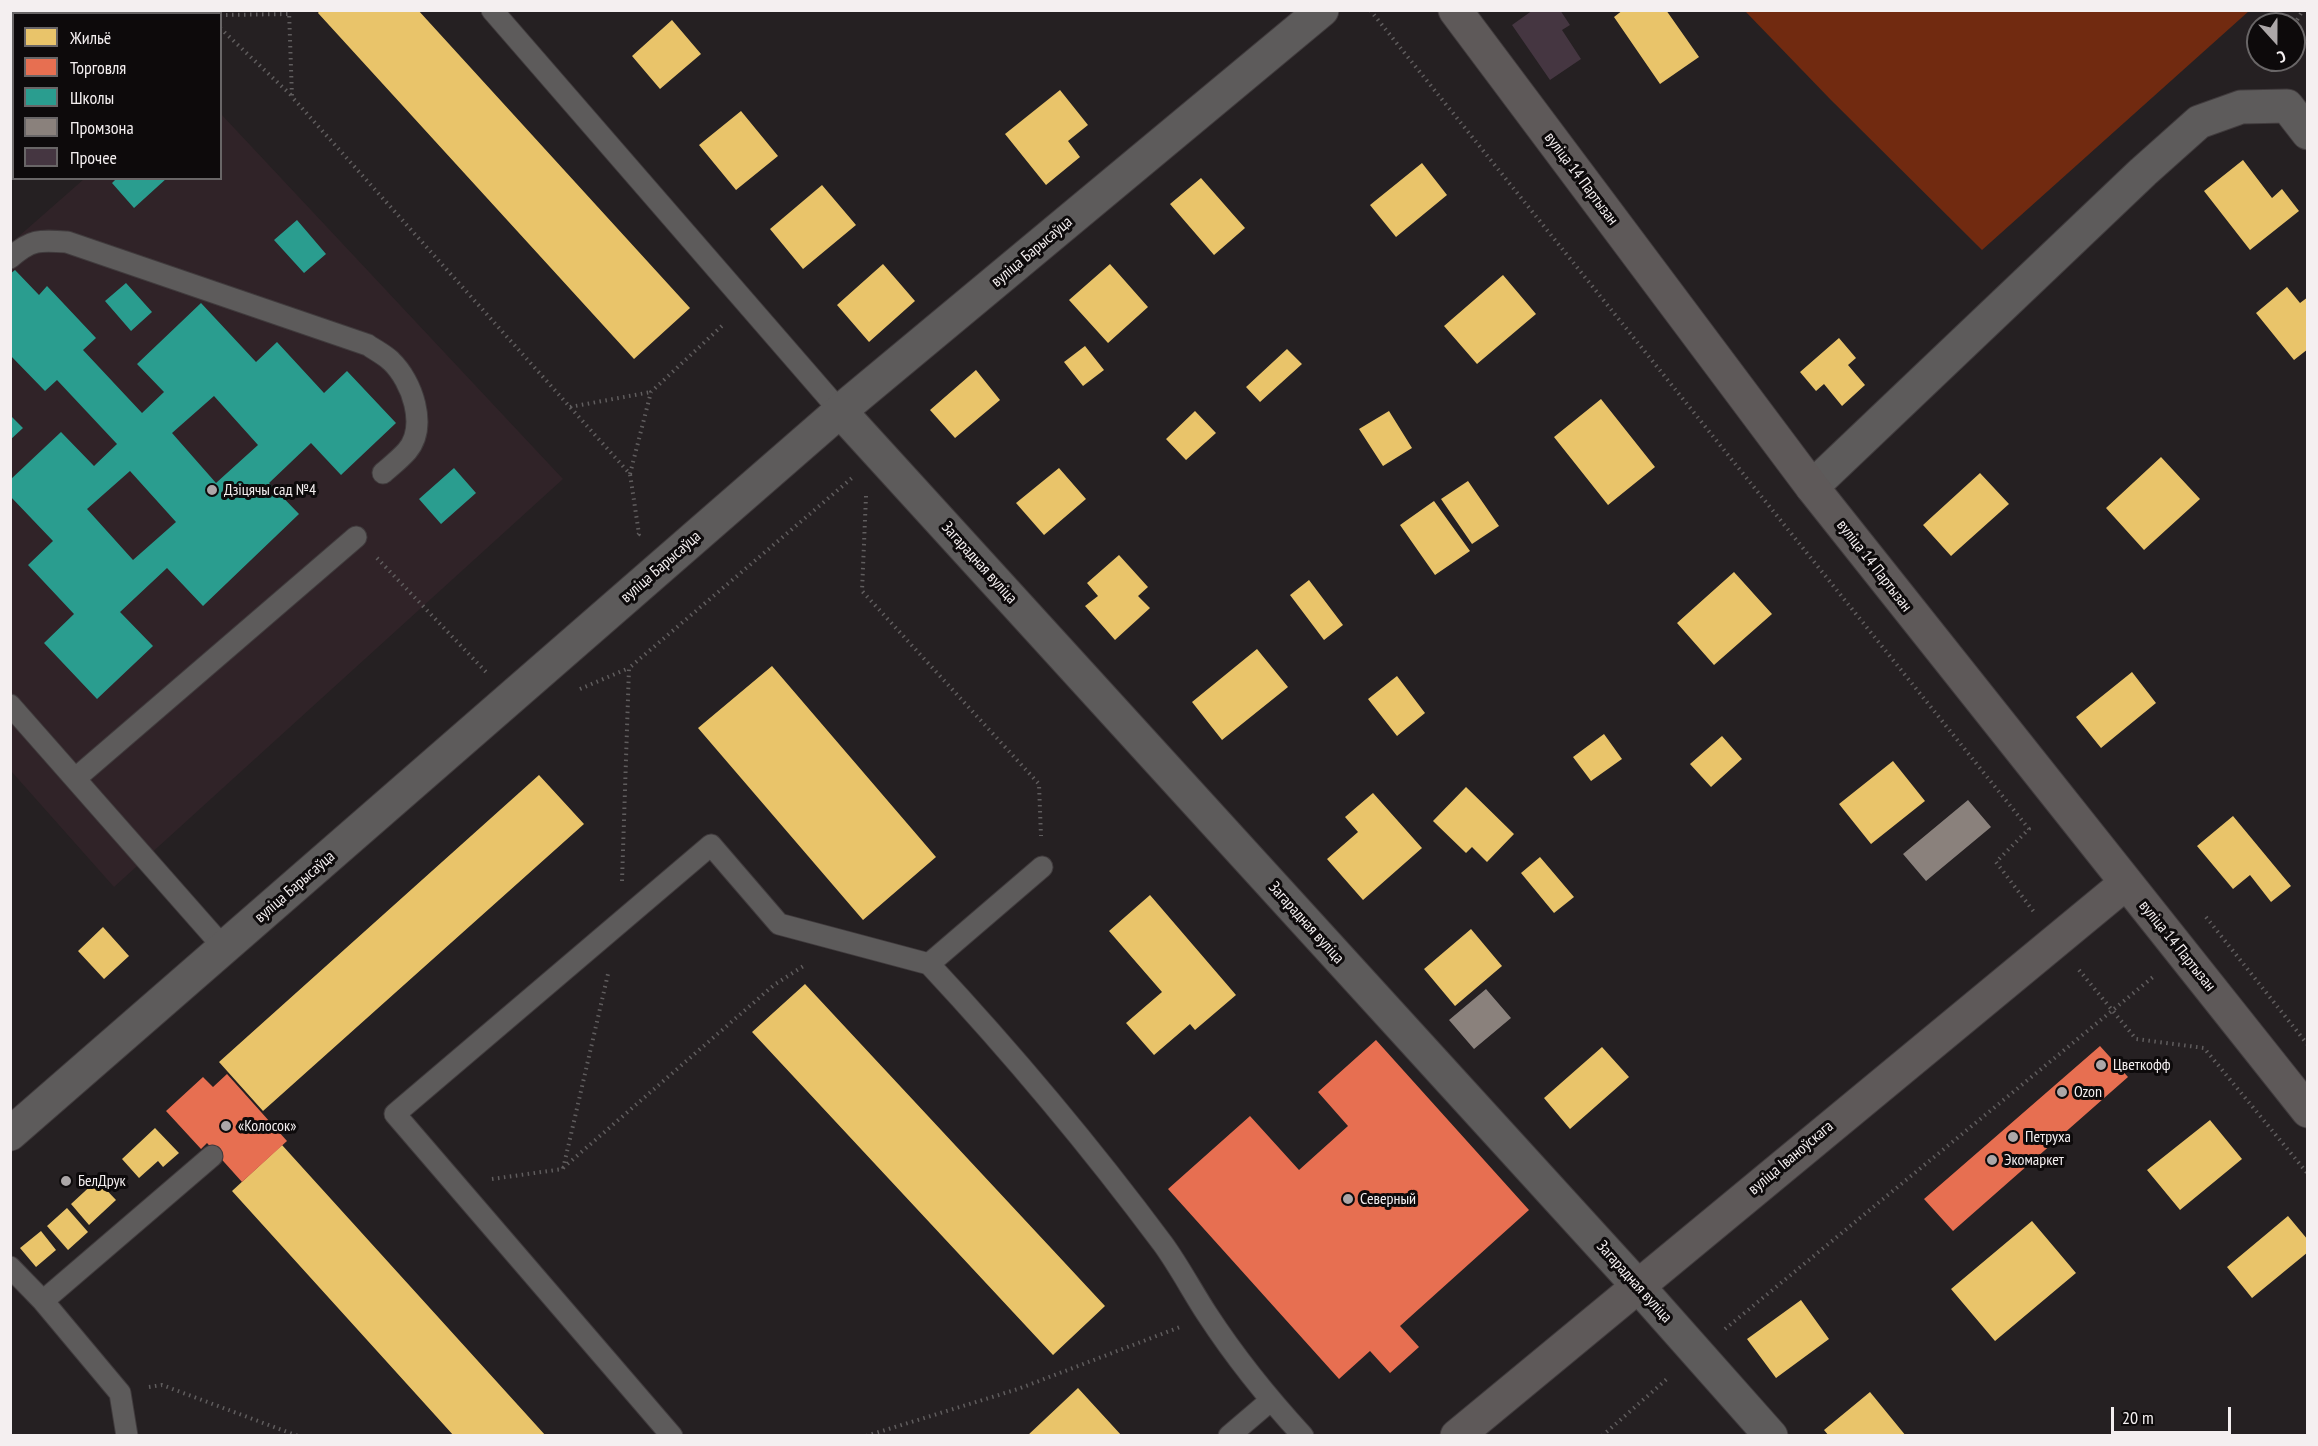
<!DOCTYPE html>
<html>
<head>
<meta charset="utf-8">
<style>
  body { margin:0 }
  #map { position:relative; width:2318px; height:1446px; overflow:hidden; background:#252022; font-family:"PT Sans Narrow",sans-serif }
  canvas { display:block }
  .frame { position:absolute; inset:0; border:12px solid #f4eff0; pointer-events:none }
  .legend { position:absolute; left:12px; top:12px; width:210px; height:168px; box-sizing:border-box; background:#0d0a0b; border:2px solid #696667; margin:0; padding:8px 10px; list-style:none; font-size:18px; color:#f4eff0 }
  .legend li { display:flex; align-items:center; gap:12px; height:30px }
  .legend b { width:30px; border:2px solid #696667 }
  .north { position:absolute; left:2246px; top:12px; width:60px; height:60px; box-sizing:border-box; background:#0d0a0b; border:2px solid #696667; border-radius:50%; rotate:159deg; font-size:16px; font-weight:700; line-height:24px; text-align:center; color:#f4eff0 }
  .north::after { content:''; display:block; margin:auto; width:21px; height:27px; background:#aca7a8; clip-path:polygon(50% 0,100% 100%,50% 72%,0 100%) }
  .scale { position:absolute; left:2111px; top:1407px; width:120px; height:27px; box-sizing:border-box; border:3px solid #f4eff0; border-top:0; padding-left:8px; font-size:18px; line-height:21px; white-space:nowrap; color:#f4eff0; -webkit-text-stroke:4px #0d0a0b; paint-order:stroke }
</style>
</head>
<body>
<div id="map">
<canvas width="2318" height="1446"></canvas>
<div class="frame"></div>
<ul class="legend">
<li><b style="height:16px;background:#e9c46a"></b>Жильё</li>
<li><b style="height:16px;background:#e76f51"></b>Торговля</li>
<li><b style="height:16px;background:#2a9d8f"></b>Школы</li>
<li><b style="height:16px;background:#8a817c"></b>Промзона</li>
<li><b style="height:16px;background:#453641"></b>Прочее</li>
</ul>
<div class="north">С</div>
<div class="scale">20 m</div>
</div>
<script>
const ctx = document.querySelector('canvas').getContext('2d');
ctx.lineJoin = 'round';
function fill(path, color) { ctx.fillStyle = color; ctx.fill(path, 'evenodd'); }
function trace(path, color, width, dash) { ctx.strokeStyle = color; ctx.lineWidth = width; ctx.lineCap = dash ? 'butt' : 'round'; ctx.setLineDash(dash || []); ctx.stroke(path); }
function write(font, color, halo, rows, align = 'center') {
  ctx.font = font + ' "PT Sans Narrow",sans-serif'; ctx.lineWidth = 6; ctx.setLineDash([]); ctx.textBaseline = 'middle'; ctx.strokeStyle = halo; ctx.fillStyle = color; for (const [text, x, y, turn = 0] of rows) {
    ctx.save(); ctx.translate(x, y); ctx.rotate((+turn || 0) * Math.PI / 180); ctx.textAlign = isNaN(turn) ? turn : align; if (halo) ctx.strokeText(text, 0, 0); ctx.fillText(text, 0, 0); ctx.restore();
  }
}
const built = new Path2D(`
  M221 114 563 479 114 887 11 771 10 244 84 179 220 178Z`);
const green = new Path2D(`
  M1745 11H2249L1982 250 1830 99Z`);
const homes = new Path2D(`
  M58 10H116L112 14H61Z
  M320 10H418L690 308 634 359 318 13Z
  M1623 10H1666L1699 57 1660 84 1614 17Z
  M672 20 701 54 660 89 632 56Z
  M1060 90 1088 125 1068 141 1080 157 1046 185 1005 134Z
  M741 111 778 156 736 190 699 145Z
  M2243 160 2272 198 2282 189 2299 211 2250 250 2204 191Z
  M1422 163 1447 195 1396 237 1370 205Z
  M1201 178 1245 228 1214 255 1170 204Z
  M822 185 856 225 803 269 770 229Z
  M883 264 915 301 869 342 837 305Z
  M1110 264 1148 307 1108 343 1069 300Z
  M1503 275 1536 314 1477 364 1444 326Z
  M2287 287 2300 303 2308 297V349L2294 360 2256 313Z
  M1839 338 1856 358 1848 365 1865 385 1842 406 1824 384 1816 391 1800 372Z
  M1085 346 1104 370 1083 386 1064 362Z
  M1287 349 1302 364 1260 402 1246 387Z
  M976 370 1000 400 955 438 930 410Z
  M1601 399 1655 467 1608 505 1554 437Z
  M1195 411 1216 433 1186 460 1166 439Z
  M1389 411 1412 448 1383 466 1359 429Z
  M2161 457 2200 499 2144 550 2106 508Z
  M1059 468 1086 499 1044 535 1016 503Z
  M1980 473 2009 504 1951 556 1923 525Z
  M1468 481 1499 526 1472 544 1441 499Z
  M1434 501 1470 551 1435 575 1400 525Z
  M1119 555 1148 587 1138 596 1150 608 1115 640 1085 606 1098 596 1087 583Z
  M1734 572 1772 614 1714 665 1677 623Z
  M1309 580 1343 625 1324 640 1290 595Z
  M1257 649 1288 687 1222 740 1192 702Z
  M772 666 936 857 863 920 698 728Z
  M2132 672 2156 703 2101 748 2076 717Z
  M1397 676 1425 713 1397 736 1368 699Z
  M1604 734 1622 759 1591 781 1573 757Z
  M1722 736 1742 759 1711 787 1690 764Z
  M1893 761 1925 801 1871 844 1839 804Z
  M539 775 584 824 263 1111 219 1062Z
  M1466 787 1514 834 1487 862 1472 847 1466 853 1433 821Z
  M1373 793 1422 848 1363 900 1327 859 1358 832 1345 817Z
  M2233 816 2291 886 2271 902 2250 875 2233 889 2197 846Z
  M1540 857 1574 897 1554 913 1521 873Z
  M1150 895 1236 995 1195 1030 1190 1024 1154 1055 1126 1023 1162 992 1109 931Z
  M103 927 129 956 104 979 78 951Z
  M1471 929 1502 966 1455 1006 1424 969Z
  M805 984 1105 1306 1053 1355 752 1032Z
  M1602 1047 1629 1077 1570 1129 1544 1098Z
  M2210 1120 2242 1159 2180 1210 2147 1170Z
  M155 1128 179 1153 163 1167 158 1161 139 1178 122 1159Z
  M282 1145 321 1188 546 1436H454L232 1191Z
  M97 1180 116 1200 89 1225 71 1204Z
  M67 1208 88 1232 68 1250 47 1226Z
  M2288 1216 2308 1240V1252L2252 1298 2227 1267Z
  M2032 1221 2076 1273 1995 1341 1951 1289Z
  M41 1231 56 1250 36 1267 20 1248Z
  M1801 1300 1829 1339 1776 1378 1747 1339Z
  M1078 1388 1122 1436H1027Z
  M1870 1392 1906 1436H1829L1824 1430Z`);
const shops = new Path2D(`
  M1376 1040 1529 1210 1400 1326 1419 1347 1390 1373 1370 1351 1339 1379 1168 1189 1250 1116 1299 1170 1348 1126 1318 1092Z
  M2100 1046 2128 1077 1953 1231 1924 1199Z
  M227 1074 287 1141 242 1182 207 1143 201 1149 166 1111 203 1077 213 1087Z`);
const schools = new Path2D(`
  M117 178H167L134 208 112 183Z
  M297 220 326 254 304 273 274 240Z
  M15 270 39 295 47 286 96 338 83 350 142 413 164 392 137 364 201 303 256 362 277 342 324 393 347 371 396 423 341 475 311 443 269 483 299 514 203 606 167 568 120 612 153 646 97 699 44 643 74 614 28 565 53 541 10 496V480L61 432 94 466 117 444 57 380 45 391 10 355V274ZM214 396 258 445 216 483 172 433ZM130 471 176 522 133 560 87 509Z
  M126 283 152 312 131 331 105 301Z
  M10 415 23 428 10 440Z
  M454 468 476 493 441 524 419 499Z`);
const industry = new Path2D(`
  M1968 800 1991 827 1926 881 1903 854Z
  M1486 989 1511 1018 1474 1049 1449 1020Z`);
const building = new Path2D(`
  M1533 10H1560L1570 25 1562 30 1581 59 1550 80 1512 25Z`);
const path = new Path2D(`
  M204 10 206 14
  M289 10 292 97 630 474 639 534 637 536
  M1370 10 2029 829 1996 862 2034 912
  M220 15 289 14
  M2294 25 2303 10
  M220 28 292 96
  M2265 69 2271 60
  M570 407 651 392
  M630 474 651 392 724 324
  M866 496 862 591 1039 784 1041 836
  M377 558 486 672
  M580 689 629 668
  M622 881 629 668 852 478
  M2206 917 2308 1045
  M2079 970 2136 1039 2204 1048 2308 1174
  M563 1168 774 985 805 965
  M492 1179 563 1169 608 974
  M1725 1329 2153 977
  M149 1387 162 1385 298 1436
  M866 1436 1018 1389 1180 1327
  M1602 1436 1668 1378`);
const lane = new Path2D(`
  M492 10 840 411
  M10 158 14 156
  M10 258C31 239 40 240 67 242L368 345C375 350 385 355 391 361 412 381 428 426 407 451 400 459 391 466 383 473
  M10 705 225 949
  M76 778 356 537
  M929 964C1012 1053 1090 1146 1163 1244 1179 1266 1192 1291 1207 1314 1235 1357 1268 1398 1303 1436
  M10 1267 43 1301 120 1393 127 1436
  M43 1301 212 1156
  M672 1436 395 1114 711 845 779 924 929 964 1042 867
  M1229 1436 1270 1401`);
const street = new Path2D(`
  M840 411 1637 1285 1771 1436
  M1812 487 2143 172 2199 122 2241 107 2287 106 2308 133
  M10 1134 840 411 1322 10`);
const secondary = new Path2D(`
  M1455 10 1812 487 2308 1111
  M1457 1436 2126 883`);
const markers = [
  [212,490,6,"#aca7a8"],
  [2101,1065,6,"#aca7a8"],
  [2062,1092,6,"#aca7a8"],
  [226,1126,6,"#aca7a8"],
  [2013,1137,6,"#aca7a8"],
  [1992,1160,6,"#aca7a8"],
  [66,1181,6,"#aca7a8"],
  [1348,1199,6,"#aca7a8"]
];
const streetNames = [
  ["вуліца 14 Партызан",1581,179,53],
  ["вуліца Барысаўца",1032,252,-40],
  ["Загарадная вуліца",979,563,48],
  ["вуліца 14 Партызан",1874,566,52],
  ["вуліца Барысаўца",661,567,-41],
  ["вуліца Барысаўца",295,887,-41],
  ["Загарадная вуліца",1306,923,48],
  ["вуліца 14 Партызан",2177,946,51],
  ["вуліца Іваноўскага",1791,1158,-40],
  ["Загарадная вуліца",1634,1282,48]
];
const poiNames = [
  ["Дзіцячы сад №4",224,490],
  ["Цветкофф",2113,1065],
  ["Ozon",2074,1092],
  ["«Колосок»",238,1126],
  ["Петруха",2025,1137],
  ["Экомаркет",2004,1160],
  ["БелДрук",78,1181],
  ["Северный",1360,1199]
];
fill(built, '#302328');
fill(green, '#712a10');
fill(homes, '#e9c46a');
fill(shops, '#e76f51');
fill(schools, '#2a9d8f');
fill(industry, '#8a817c');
fill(building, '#453641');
trace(lane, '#403b3d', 23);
trace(street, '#403b3d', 35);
trace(secondary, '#403b3d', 35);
trace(path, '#605d5e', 4, [1.5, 4.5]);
trace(lane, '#5d5b5b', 21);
trace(street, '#5d5b5b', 33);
trace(secondary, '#5e5959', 33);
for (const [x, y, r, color] of markers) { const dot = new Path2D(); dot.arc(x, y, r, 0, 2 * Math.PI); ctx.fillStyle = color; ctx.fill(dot); trace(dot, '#0d0a0b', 2); }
write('16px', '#f4eff0', '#0d0a0b', streetNames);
write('16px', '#f4eff0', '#0d0a0b', poiNames, 'left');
</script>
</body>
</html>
